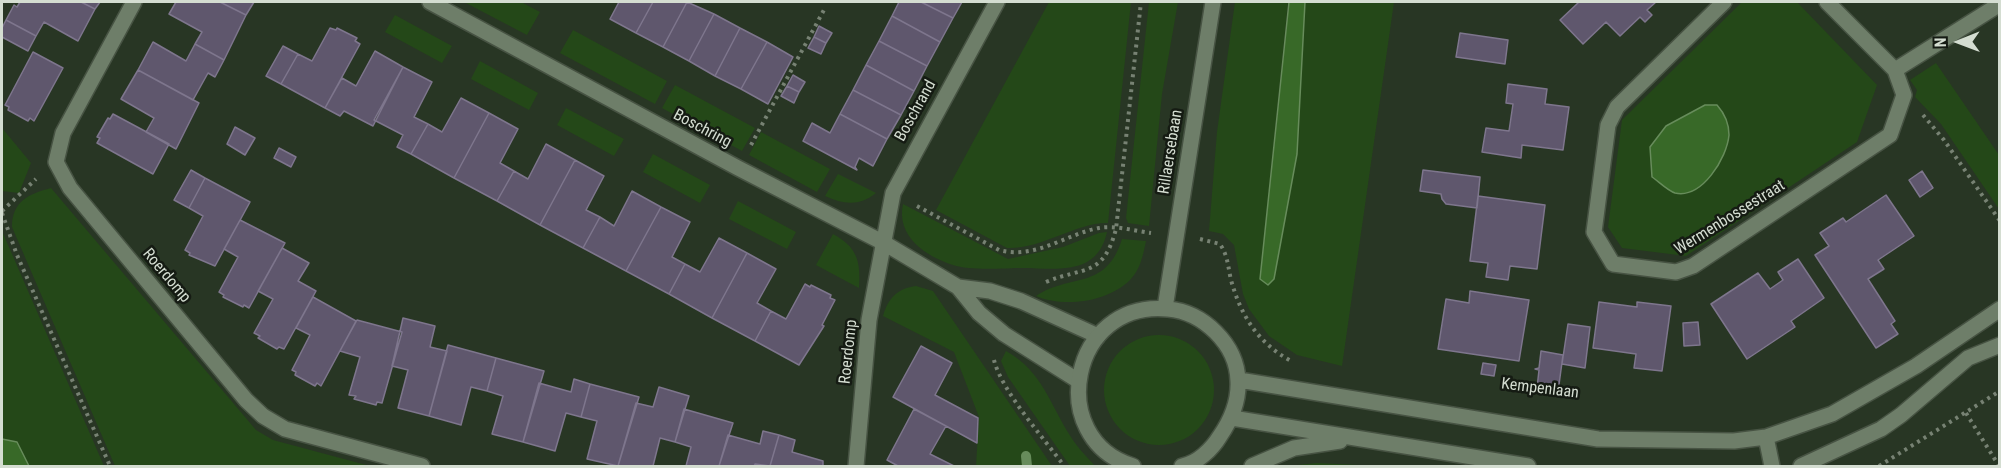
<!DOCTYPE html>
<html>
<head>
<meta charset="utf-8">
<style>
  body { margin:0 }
  #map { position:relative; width:2001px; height:468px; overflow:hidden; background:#283624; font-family:"Roboto Condensed",sans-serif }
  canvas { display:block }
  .frame { position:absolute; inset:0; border:3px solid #d4ddd1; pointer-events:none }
  .north { position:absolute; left:1929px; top:12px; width:60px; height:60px; -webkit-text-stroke:4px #151b13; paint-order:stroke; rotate:269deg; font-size:16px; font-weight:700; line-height:24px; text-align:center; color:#d4ddd1 }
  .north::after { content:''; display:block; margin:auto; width:21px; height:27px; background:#d4ddd1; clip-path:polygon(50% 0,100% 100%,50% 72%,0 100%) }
</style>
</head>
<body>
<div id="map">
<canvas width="2001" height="468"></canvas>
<div class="frame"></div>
<div class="north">N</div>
</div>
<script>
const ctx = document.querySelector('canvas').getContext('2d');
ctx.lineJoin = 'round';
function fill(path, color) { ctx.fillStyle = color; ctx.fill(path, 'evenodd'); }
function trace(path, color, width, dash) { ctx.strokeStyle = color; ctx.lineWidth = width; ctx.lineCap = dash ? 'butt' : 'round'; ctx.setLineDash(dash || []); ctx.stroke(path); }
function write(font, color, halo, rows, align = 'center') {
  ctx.font = font + ' "Roboto Condensed",sans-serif'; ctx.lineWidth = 5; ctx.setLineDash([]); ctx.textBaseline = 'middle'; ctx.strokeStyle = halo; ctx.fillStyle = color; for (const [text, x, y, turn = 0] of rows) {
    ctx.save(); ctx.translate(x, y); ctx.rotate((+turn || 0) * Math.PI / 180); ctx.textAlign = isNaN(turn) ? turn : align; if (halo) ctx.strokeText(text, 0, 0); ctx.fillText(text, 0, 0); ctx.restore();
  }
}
const green = new Path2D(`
  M464 2H521L540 12 527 35Z
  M1049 2H1131L1108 223C1077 222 1043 249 1007 248L936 210Z
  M1149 2H1178L1162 94 1149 226 1128 223 1126 218Z
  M1235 2H1288L1260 279 1268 285 1305 2H1394L1342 366 1297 355 1269 336 1249 309 1243 294 1234 245 1223 234 1209 231 1217 132Z
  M1742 2H1797L1877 85 1857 142 1686 256 1622 248 1608 227 1622 120Z
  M395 15 452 46 442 63 385 32Z
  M573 30 667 81 655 104 560 53Z
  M480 61 538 93 529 110 471 79Z
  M1936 63 1999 155V209L1941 124 1915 97 1917 90 1910 80Z
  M675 85 755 128 742 151 662 108Z
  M566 108 624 139 614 156 557 125Z
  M2 128 31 163 19 193 2 191Z
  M761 132 830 169 817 192 749 155Z
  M653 154 710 185 700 203 643 172Z
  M838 174 876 193C860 206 844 205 825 196Z
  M51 188 256 430 273 440 370 466H115L12 227C12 201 29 194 51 188Z
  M738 201 796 232 787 249 729 219Z
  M903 204 1008 259 1063 247 1099 233 1107 232C1104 245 1099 255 1087 262 1068 272 1043 268 1023 268 1004 268 970 271 953 265 925 256 896 236 903 204Z
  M2 231 104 466H29L17 442 2 439Z
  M833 234C857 247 861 261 859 288L816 265Z
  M1122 239 1146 241C1143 256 1140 270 1130 280 1108 302 1064 308 1036 296 1070 273 1106 291 1122 239Z
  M916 286 933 291 1052 466H1032L1031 458 1027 454 1023 458 1024 466H976L979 417 954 352 883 316C888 298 898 288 916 286Z
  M1104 390a55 55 0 1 1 110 0a55 55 0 1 1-110 0Z
  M1006 351C1043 372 1049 403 1071 437 1077 447 1087 457 1095 466H1070L1008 377 1001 361Z
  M1317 463 1379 466H1288Z`);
const water = new Path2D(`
  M1289 2H1305L1297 154 1274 279 1268 285 1260 279Z
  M1705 105H1717C1725 114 1729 123 1729 135 1727 158 1702 199 1675 193 1668 191 1658 181 1652 177L1650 147 1666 126Z
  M2 439 17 442 29 466H2Z`);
const stream = new Path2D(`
  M1026 456 1027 466`);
const building = new Path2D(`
  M20 2H81L95 9 78 41 44 22 36 36 6 20 14 5 17 7Z
  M81 2H100L95 9Z
  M176 2H220L246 15 224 60 195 44 202 32 169 14Z
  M220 2H254L246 15Z
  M619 2H653L636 33 610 19Z
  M653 2H687L663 47 636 33Z
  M687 2 714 14 689 61 663 47Z
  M899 2H921L953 18 940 42 892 16Z
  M921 2H962L953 18Z
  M1579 2H1656L1647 10 1652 15 1645 22 1640 17 1620 36 1606 22 1583 44 1560 20Z
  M714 14 740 28 715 76 689 61Z
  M892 16 940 42 927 66 879 41Z
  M6 20 36 36 28 51 2 37V28Z
  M819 26 832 33 826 43 814 37Z
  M330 28 336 30 337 28 357 38 355 41 360 44 325 108 281 84 298 54 312 61Z
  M740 28 767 42 741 89 715 76Z
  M1460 33 1508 40 1505 64 1456 57Z
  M814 37 826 43 821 54 808 48Z
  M879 41 927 66 914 91 866 65Z
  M153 42 186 61 195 44 224 60 215 77 208 73 193 100 138 70Z
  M767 42 793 57 768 104 741 89Z
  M283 46 298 54 281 84 266 76Z
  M375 51 403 67 373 126 344 111 340 116 325 108 342 78 356 86Z
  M33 52 63 68 34 121 30 118 28 121 8 110 9 107 5 105Z
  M866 65 914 91 901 115 853 90Z
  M403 67 432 82 414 117 428 124 411 154 397 147 403 135 374 120Z
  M138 70 199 103 176 149 146 132 154 118 121 99Z
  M793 75 805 82 799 92 787 86Z
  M1508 84 1547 89 1545 104 1569 107 1563 150 1522 145 1521 158 1482 152 1486 128 1509 131 1513 104 1506 103Z
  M787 86 799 92 794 103 781 96Z
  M853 90 901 115 887 139 840 114Z
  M461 98 489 113 454 178 411 154 428 124 442 132Z
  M489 113 518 129 500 163 514 171 497 201 454 178Z
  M113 114 169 144 153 174 97 143 100 138 97 137 108 118 110 119Z
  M840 114 887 139 873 166 859 158 855 167 857 170 803 141 812 123 830 133Z
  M235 127 255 138 245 155 227 144Z
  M546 144 575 160 540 225 497 201 514 171 528 179Z
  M279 148 296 157 291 167 274 158Z
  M575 160 604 176 586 210 600 217 583 248 540 225Z
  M191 170 205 178 189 208 174 200Z
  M1423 170 1480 177 1477 208 1446 204 1442 199 1441 194 1420 191Z
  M1922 171 1933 188 1920 197 1909 180Z
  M205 178 250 202 215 266 189 255 190 253 185 250 203 216 189 208Z
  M632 191 661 207 626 271 583 248 600 217 614 226Z
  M1886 195 1914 236 1878 260 1884 269 1868 279 1895 321 1891 324 1898 334 1876 348 1815 255 1829 246 1820 233 1843 218 1846 222Z
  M1478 196 1545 205 1537 269 1510 266 1508 280 1486 277 1488 263 1470 261Z
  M661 207 690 222 672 257 685 264 669 294 626 271Z
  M240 220 285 243 249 308 244 305 243 307 223 297 224 295 219 292 238 257 224 249Z
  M719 238 747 253 712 318 669 294 685 264 700 272Z
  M282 248 309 263 298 281 316 291 284 349 279 347 277 349 258 338 260 336 254 333 273 299 258 291Z
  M747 253 776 269 757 303 771 311 755 341 712 318Z
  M1798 259 1824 298 1791 321 1795 327 1747 359 1711 304 1758 273 1770 289 1783 280 1778 272Z
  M805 284 810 287 811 285 831 295 830 298 835 300 822 325 824 326 799 365 755 341 771 311 786 319Z
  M1470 291 1529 300 1519 361 1438 349 1446 299 1469 303Z
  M313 297 356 321 321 386 317 383 315 386 295 375 296 372 292 370 310 335 296 328Z
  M1599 302 1637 307V302L1671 306 1662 371 1634 368 1636 354 1593 348Z
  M403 318 435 326 430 347 447 351 429 416 398 408 408 370 392 366Z
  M357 320 402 332 382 403 377 402 376 405 354 399 356 396 349 395 360 357 340 351Z
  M1698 322 1700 345 1684 346 1683 323Z
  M1568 324 1590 327 1585 368 1562 364Z
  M448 345 496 358 487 391 471 387 461 425 429 416Z
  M921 346 952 363 935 395 978 418 977 443 893 397Z
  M1541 351 1563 355 1558 392 1537 388 1539 370 1535 369 1539 368Z
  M496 358 544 371 523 442 492 434 503 396 487 391Z
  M1483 363 1496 365 1494 376 1481 374Z
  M574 379 590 384 581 417 566 413 555 451 523 442 539 383 571 392Z
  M590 384 639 397 618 466 587 459 597 421 581 417Z
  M659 387 689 396 675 442 660 438 653 466H618L636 403 653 407Z
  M684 409 733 423 719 466H686L691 447 675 442Z
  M914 409 946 426 930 454 954 466H898L887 460Z
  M763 431 779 435 770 466 755 464 754 466H719L728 435 760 444Z
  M779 435 795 440 792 452 823 461V466H770Z`);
const path = new Path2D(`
  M1923 115 1944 140 2000 221
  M751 145 825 8
  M917 206 999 250C1035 260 1066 234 1099 228 1115 225 1135 231 1151 233
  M2 211 36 179
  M2 213 17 255 110 466
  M1200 239 1220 244C1228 256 1228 267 1231 280 1241 316 1258 343 1291 361
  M1046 282C1084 266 1103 278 1116 229L1141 2
  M994 360C1002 392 1044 438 1064 466
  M1966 413 1999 466
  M1879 466 2000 391`);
const minor = new Path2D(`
  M134 2 63 133 56 162 70 188 246 400 263 416 285 429 422 466
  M430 2 738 168 884 243 958 287 990 291 1021 301 1098 336
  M1724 2 1617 107 1608 125 1594 232 1613 264 1676 272 1693 266 1890 135 1904 95 1895 70 1827 2
  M1895 70 2000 4
  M958 287 979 313 1004 334 1077 380
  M856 466 869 320 893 193 997 2`);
const tertiary = new Path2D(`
  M1165 308 1213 2
  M1239 380 1598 439 1734 441 1766 437 1832 414 1916 366 2000 309
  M1232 418 1528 466
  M1766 437 1772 466
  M1133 466C1044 439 1070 299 1168 309 1203 312 1237 344 1238 381 1239 401 1231 420 1220 436 1212 449 1198 463 1182 466
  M1252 466 1294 448 1340 441
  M1801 466 1881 429 1901 415 1968 358 2000 345`);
const streetNames = [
  ["Boschrand",916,111,-61],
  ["Boschring",702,129,28],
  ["Rillaersebaan",1171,152,-81],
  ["Wermenbossestraat",1730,218,-32],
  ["Roerdomp",166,276,50],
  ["Roerdomp",849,352,-84],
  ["Kempenlaan",1540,389,7]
];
fill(green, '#244818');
fill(water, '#386928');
trace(water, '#678c5b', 1.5);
trace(stream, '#678c5b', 10);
fill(building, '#5f576d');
trace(building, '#7e768d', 1.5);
trace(minor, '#475343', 18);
trace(tertiary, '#475343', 18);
trace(path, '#778273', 4, [3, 4.5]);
trace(minor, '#6e7e69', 15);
trace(tertiary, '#6e7e69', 15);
write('16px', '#d4ddd1', '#151b13', streetNames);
</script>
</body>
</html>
